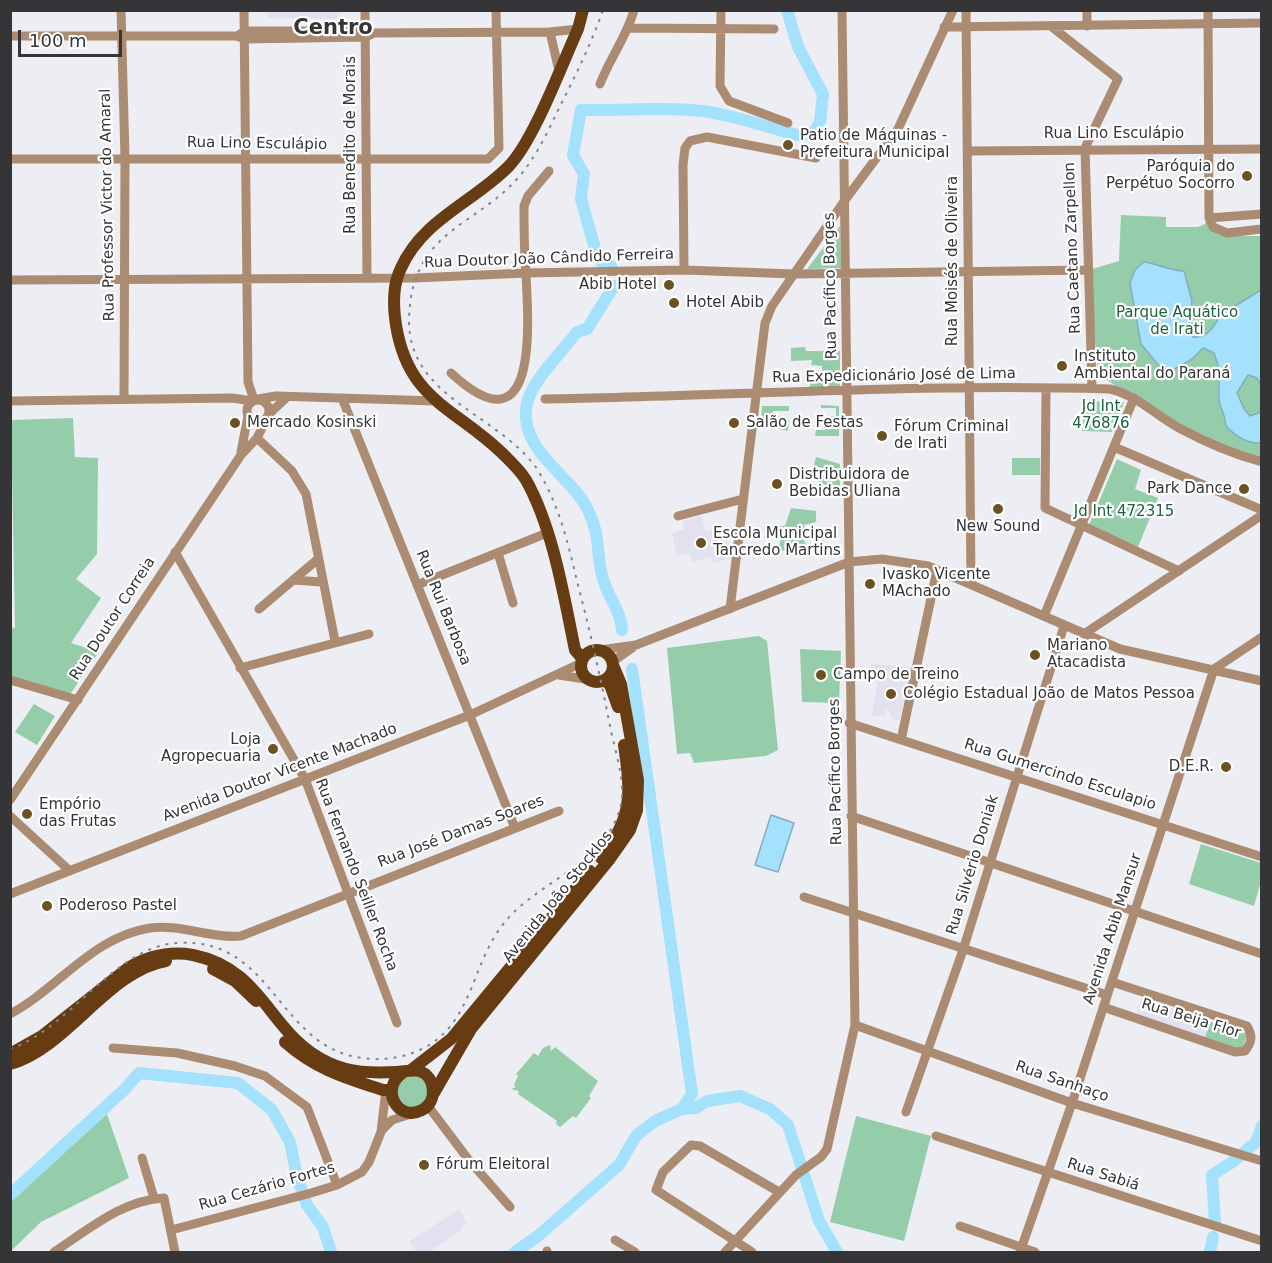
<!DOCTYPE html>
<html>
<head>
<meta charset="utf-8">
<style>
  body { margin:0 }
  #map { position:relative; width:1272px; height:1263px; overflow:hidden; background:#ededf4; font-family:"DejaVu Sans",sans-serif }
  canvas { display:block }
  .frame { position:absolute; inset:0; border:12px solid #353537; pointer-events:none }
  .scale { position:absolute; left:18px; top:30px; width:104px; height:27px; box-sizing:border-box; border:3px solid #353537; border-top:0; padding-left:8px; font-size:18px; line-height:21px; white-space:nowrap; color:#353537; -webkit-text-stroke:4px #fff; paint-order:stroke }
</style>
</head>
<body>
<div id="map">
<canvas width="1272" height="1263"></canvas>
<div class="frame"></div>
<div class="scale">100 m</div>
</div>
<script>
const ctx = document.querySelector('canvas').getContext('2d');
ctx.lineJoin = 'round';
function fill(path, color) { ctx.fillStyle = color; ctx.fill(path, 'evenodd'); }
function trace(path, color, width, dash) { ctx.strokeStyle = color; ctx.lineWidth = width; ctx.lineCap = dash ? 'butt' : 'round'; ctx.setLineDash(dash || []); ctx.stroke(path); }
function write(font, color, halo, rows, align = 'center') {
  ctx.font = font + ' "DejaVu Sans",sans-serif'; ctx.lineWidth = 4.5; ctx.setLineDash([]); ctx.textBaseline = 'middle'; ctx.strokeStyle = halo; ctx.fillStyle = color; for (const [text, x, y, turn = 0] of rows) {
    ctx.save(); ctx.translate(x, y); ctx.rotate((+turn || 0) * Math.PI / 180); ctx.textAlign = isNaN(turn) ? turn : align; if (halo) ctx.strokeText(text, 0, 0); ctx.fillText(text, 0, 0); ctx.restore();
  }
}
const built = new Path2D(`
  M267 11H339L340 19 268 18Z
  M701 516 706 532 725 527 732 558 713 563 711 557 692 562 689 553 677 556 672 533 684 529 683 521Z
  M871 664 913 667 899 720 892 719 889 710H886L885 717 872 715 878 678 870 676Z
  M1141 998 1208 1019 1211 1022 1205 1036 1201 1038 1136 1016Z
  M459 1209 467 1222 462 1226 463 1229 429 1252H417L409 1242Z`);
const green = new Path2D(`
  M1121 215 1166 217V227H1198L1205 224 1209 215 1217 234 1225 236H1261V460C1204 439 1146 410 1098 373L1089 270 1119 261Z
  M840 226 841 268 807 269Z
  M805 347 806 351H840V387H810L811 379 822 378V366L811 365 812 360 791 361V348Z
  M1085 401 1124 402 1112 432 1082 431Z
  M821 405 839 406V436H815L816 430H825V417L836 416V408H821Z
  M762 406H789V411H773V421L789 420 788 431 761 425Z
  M73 418 75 457 98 458 97 554 76 579 101 598 71 643 99 652 69 696 11 678 10 627 15 628 11 420Z
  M816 457 840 464V488L818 483 821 468 814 465Z
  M1012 458H1040V475H1012Z
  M1117 459 1141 470 1135 489 1158 498 1138 547 1089 525Z
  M791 508 816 511V522L804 525 806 532 801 533 807 548 797 553 778 550 782 535 772 534 774 526H785Z
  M759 636 767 641 778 750 766 756 694 763 690 753 677 754 667 648Z
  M800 649 841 651 839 703 802 702Z
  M34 704 55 716 37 745 15 732Z
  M1201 844 1261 863V881L1254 906 1189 884Z
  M1211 1022 1248 1034 1241 1051 1204 1039Z
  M550 1045 551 1051 555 1047 598 1081 589 1096 591 1098 576 1118 573 1116 560 1127 556 1124 557 1121 518 1094 519 1091 511 1089 516 1087 514 1085 518 1076 516 1074 534 1053 538 1056 543 1048Z
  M396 1092a16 16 0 1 1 32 0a16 16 0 1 1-32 0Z
  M107 1114 129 1178 41 1222 11 1251V1201Z
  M856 1116 931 1136 904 1241 830 1222Z`);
const water = new Path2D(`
  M1144 262C1158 264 1170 271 1184 271L1192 301 1188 331 1193 337C1211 338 1216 322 1224 308L1235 306 1261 290V385L1257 378 1248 375 1237 393 1244 409 1250 416 1261 412V443C1248 444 1235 436 1226 426 1225 412 1219 407 1219 399 1218 378 1222 374 1214 353L1203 348 1192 359 1173 370 1160 367 1141 344 1130 283 1135 270Z
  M771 815 794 823 778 872 755 865Z`);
const river = new Path2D(`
  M611 266 602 263 596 252 581 199 584 174 573 155 581 110C622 111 662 106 702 111 735 115 769 128 801 136L815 131 820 122 823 94 798 47 787 10
  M614 286 587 329 577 332C562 352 529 383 526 408 521 451 570 475 587 508 602 537 595 552 603 579 608 597 621 611 622 630
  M682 1109 696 1108 707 1101 740 1096 770 1109 788 1125 819 1221 837 1252
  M10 1195 126 1088 139 1073 238 1083 272 1110 290 1142 297 1177 307 1205 323 1227 331 1252
  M1215 1223 1212 1175 1234 1161 1256 1142 1262 1126
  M515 1252 538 1236 619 1165 636 1136 655 1121 682 1109 692 1094 632 669
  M1210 1252 1213 1237`);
const minor = new Path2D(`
  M121 10 125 157 124 399
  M244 10 248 382 254 400
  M365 10 367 278
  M721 10 720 86 729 101 788 123
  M966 10 971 584
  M1087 10V26
  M1208 10 1209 218 1213 227 1227 233 1262 229
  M944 27 1262 23
  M1052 27 1118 79 1085 148 1092 388
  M629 28 774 29
  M550 32 559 71
  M240 34 245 31H369
  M10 36H236L245 39 366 37 374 33 550 32 578 29
  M600 84C610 58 627 36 634 10
  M967 151 1262 149
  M10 159H488L499 148 496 10
  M1209 218 1262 214
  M684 270 683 165 685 148 690 141 707 137 816 158
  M10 280 415 278 526 273 684 270 795 274 1089 270
  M451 373C545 460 527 307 525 257 524 240 524 223 524 206L528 196 549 171
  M1046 389 1045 508 1179 571
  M342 398 515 828
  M258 399 276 396 435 401
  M545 399C733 396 922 383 1110 389 1136 395 1156 415 1179 428 1205 442 1233 454 1262 462
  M247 411a11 11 0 1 1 22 0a11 11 0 1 1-22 0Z
  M10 401 232 398 253 401
  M268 415 287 397
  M257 438 292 471 306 494 335 641
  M1114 447 1262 510
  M241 452 248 416
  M678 516 743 499
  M175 552 305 779 397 1023
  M498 553 513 603
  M293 580 322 582
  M417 585 547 533
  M259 609 318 559
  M730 609 765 323 772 306 845 200 898 129 953 10
  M1044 616 1134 398
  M1084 634 1262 515
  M600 650 636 645 849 562 882 559 928 566 1120 649 1262 681
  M612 662 632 648
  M240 668 369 634
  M559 675 591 680
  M10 680 78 700
  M849 723 1262 857
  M901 740 937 570
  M10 800 241 455 257 438 267 418
  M10 816 70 871
  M851 816 1262 954
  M10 894 470 715 581 663
  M804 897 1107 995
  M1103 1007 1235 1052 1245 1051C1252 1042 1253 1036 1247 1026L1112 982
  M10 1014C59 988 92 937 150 928 183 924 211 939 241 936L559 811
  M855 1025 1072 1103 1262 1161
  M113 1048 177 1053 235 1066 265 1076 307 1107 337 1185
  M428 1106 468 1159 510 1207
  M906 1112 963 950 1064 626
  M382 1130 392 1120 411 1114
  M936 1136 1262 1241
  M142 1158 154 1198
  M960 1226 1035 1252
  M171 1230 311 1193 337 1185 362 1172 369 1162 381 1132 385 1098 391 1092
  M615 1240 635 1252
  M547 1251V1252
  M54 1252C88 1230 122 1200 164 1198L175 1252
  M725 1252 796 1175 821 1157 827 1149 855 1025 842 10
  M752 1252 656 1190 663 1172 691 1145 700 1146 779 1192
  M1020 1252 1072 1103 1214 669 1262 637`);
const major = new Path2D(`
  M581 666a16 16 0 1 1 32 0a16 16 0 1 1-32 0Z
  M582 658 575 650C564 597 553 528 526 480 520 470 511 462 502 453 454 407 408 400 396 325 393 306 392 286 401 268 423 219 474 202 509 166 534 140 562 64 578 29L583 10
  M604 680 610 685 618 707
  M601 858C633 818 631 793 624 745
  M213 969 235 981 256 1001
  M285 1042C315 1069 346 1078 383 1090H391
  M10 1054 42 1036 128 968C148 956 170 951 193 955 266 970 268 1035 329 1063 350 1073 373 1073 396 1072 403 1072 412 1069 419 1071 436 1076 438 1102 422 1110 398 1123 378 1088 404 1072
  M10 1064C66 1049 109 970 166 961
  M411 1070 451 1039 590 871
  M434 1093 471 1029 609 860 630 830 637 810 638 780 621 684 613 665`);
const rail = new Path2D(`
  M10 1049C70 1029 114 946 178 943 274 937 277 1047 362 1058 382 1061 403 1058 422 1049 472 1024 471 967 501 927 534 882 600 868 619 812 628 785 615 753 610 726 601 680 591 635 579 589 572 561 566 532 555 505 550 492 543 478 535 466 496 414 408 396 409 320 411 225 482 228 526 168 540 149 550 127 560 106 576 75 591 44 603 10`);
const markers = [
  [788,145,6,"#6c5123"],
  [1247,176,6,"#6c5123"],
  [669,285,6,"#6c5123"],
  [674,303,6,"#6c5123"],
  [1062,366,6,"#6c5123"],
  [235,423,6,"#6c5123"],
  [734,423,6,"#6c5123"],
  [882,436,6,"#6c5123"],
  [777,484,6,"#6c5123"],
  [1244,489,6,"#6c5123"],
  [998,509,6,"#6c5123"],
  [701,543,6,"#6c5123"],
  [870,584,6,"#6c5123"],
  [1035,655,6,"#6c5123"],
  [821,675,6,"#6c5123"],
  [891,694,6,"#6c5123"],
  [273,749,6,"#6c5123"],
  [1226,767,6,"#6c5123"],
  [27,814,6,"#6c5123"],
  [47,906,6,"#6c5123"],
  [424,1165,6,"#6c5123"]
];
const streetNames = [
  ["Rua Lino Esculápio",1114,134],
  ["Rua Lino Esculápio",257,144,1],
  ["Rua Benedito de Morais",351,145,-90],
  ["Rua Professor Victor do Amaral",108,205,-91],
  ["Rua Caetano Zarpellon",1073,248,-92],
  ["Rua Doutor João Cândido Ferreira",549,259,-2],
  ["Rua Moisés de Oliveira",953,261,-90],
  ["Rua Pacífico Borges",831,286,-91],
  ["Rua Expedicionário José de Lima",894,376,-1],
  ["Rua Rui Barbosa",443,608,68],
  ["Rua Doutor Correia",113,619,-57],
  ["Rua Pacífico Borges",836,772,-91],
  ["Avenida Doutor Vicente Machado",280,773,-21],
  ["Rua Gumercindo Esculapio",1060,775,18],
  ["Rua José Damas Soares",461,832,-21],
  ["Rua Silvério Doniak",973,865,-73],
  ["Rua Fernando Seiller Rocha",356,875,69],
  ["Avenida João Stocklos",558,897,-51],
  ["Avenida Abib Mansur",1113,929,-72],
  ["Rua Beija Flor",1191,1019,17],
  ["Rua Sanhaço",1062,1082,19],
  ["Rua Sabiá",1103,1175,18],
  ["Rua Cezário Fortes",267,1187,-16]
];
const poiNames = [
  ["Patio de Máquinas -",800,136],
  ["Prefeitura Municipal",800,153],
  ["Paróquia do",1235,167,"right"],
  ["Perpétuo Socorro",1235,184,"right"],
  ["Abib Hotel",657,285,"right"],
  ["Hotel Abib",686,303],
  ["Instituto",1074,357],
  ["Ambiental do Paraná",1074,374],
  ["Mercado Kosinski",247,423],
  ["Salão de Festas",746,423],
  ["Fórum Criminal",894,427],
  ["de Irati",894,444],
  ["Distribuidora de",789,475],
  ["Bebidas Uliana",789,492],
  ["Park Dance",1232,489,"right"],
  ["New Sound",998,527,"center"],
  ["Escola Municipal",713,534],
  ["Tancredo Martins",713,551],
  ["Ivasko Vicente",882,575],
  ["MAchado",882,592],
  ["Mariano",1047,646],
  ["Atacadista",1047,663],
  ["Campo de Treino",833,675],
  ["Colégio Estadual João de Matos Pessoa",903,694],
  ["Loja",261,740,"right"],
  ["Agropecuaria",261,757,"right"],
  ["D.E.R.",1214,767,"right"],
  ["Empório",39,805],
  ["das Frutas",39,822],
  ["Poderoso Pastel",59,906],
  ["Fórum Eleitoral",436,1165]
];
const parkNames = [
  ["Parque Aquático",1177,313],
  ["de Irati",1177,330],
  ["Jd Int",1101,407],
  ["476876",1101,424],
  ["Jd Int 472315",1124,512]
];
const districtNames = [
  ["Centro",333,29]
];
fill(built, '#e1e1ef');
fill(green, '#95cdab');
fill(water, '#a4e1fc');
trace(water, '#83adc1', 1.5);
trace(river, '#a4e1fc', 12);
trace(minor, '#ab8b71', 9);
trace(major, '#683c13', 12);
trace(rail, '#858589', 2, [3, 6]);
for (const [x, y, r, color] of markers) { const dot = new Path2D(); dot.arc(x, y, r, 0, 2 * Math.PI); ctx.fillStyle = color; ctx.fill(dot); trace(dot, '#fff', 2); }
write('15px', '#353537', '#fff', streetNames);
write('15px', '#353537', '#fff', poiNames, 'left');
write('15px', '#1d6340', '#fff', parkNames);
write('bold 21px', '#353537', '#fff', districtNames);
</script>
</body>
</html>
